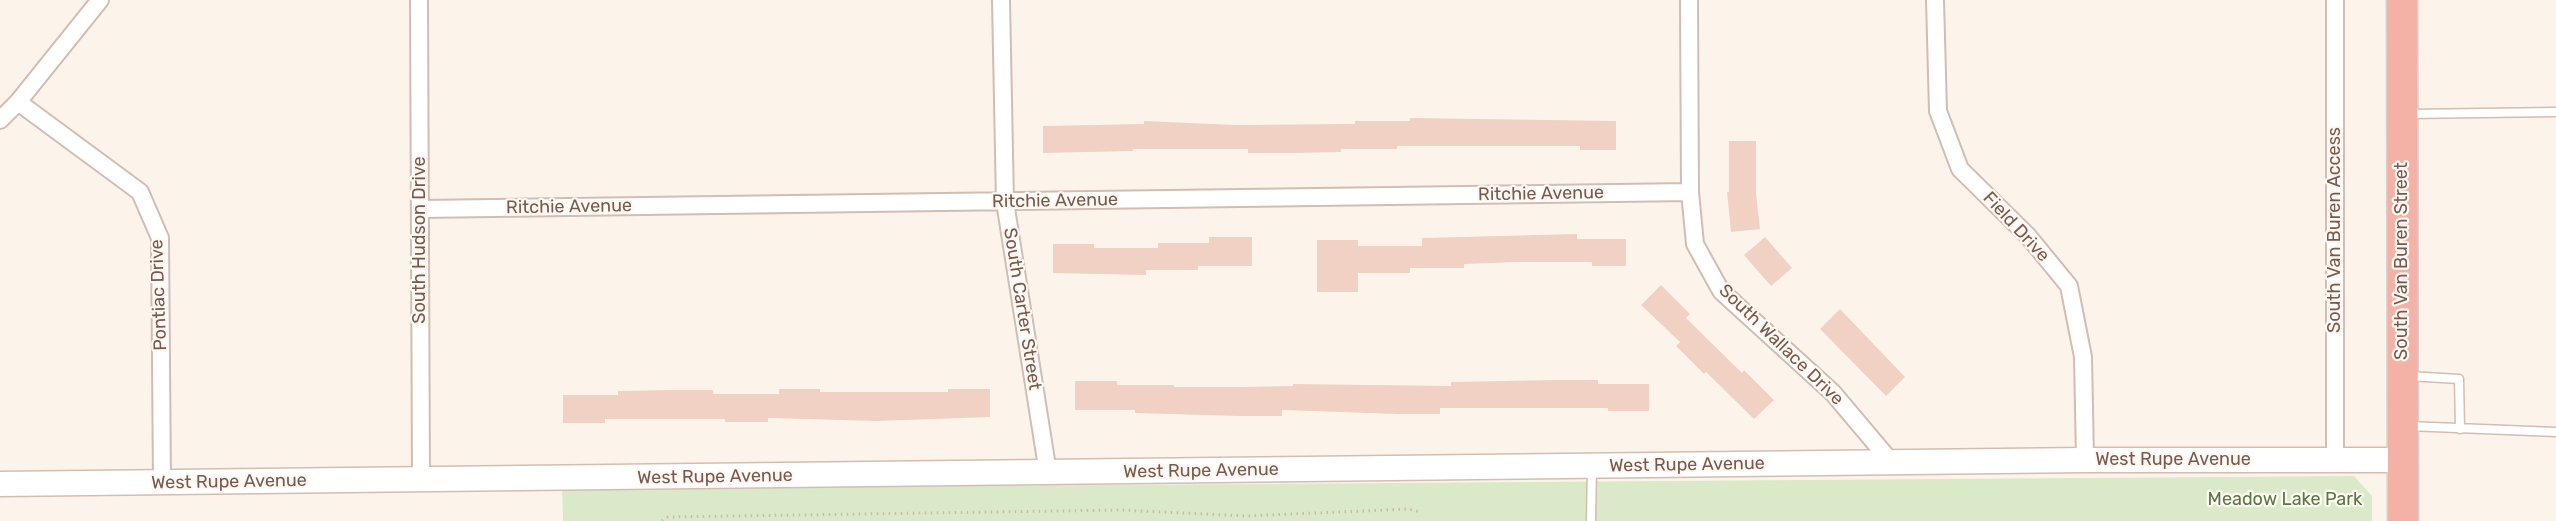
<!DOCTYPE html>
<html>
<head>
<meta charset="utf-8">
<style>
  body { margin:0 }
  canvas { display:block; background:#fcf4eb }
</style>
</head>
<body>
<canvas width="2556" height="521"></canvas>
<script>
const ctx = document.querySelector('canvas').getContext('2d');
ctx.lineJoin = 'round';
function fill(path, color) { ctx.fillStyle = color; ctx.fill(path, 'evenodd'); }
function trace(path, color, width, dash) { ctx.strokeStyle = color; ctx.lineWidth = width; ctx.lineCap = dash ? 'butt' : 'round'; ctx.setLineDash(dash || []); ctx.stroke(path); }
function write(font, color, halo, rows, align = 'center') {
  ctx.font = font + ' Rubik,sans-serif'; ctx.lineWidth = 4.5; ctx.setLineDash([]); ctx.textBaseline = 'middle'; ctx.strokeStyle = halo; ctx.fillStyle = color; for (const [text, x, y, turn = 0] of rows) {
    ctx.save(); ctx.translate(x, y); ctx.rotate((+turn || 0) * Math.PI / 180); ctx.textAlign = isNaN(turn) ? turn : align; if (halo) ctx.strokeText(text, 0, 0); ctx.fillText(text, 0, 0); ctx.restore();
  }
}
const green = new Path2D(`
  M2354 476 2372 496V521H563L562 489Z`);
const building = new Path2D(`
  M1410 118 1616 121V150H1580V146H1397V149H1341V152L1292 153H1248V149H1133V151L1043 153V126L1144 124V121L1236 125 1355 124V121H1410Z
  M1729 141H1756V193L1760 229 1731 232 1727 192H1729Z
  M1577 234V239H1626V266H1592V262H1517L1464 264V268H1410V273H1358V292H1317V240H1358V246H1422V238Z
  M1209 237H1252V266H1198V270H1146V275L1053 273V244H1094V248H1158V243H1209Z
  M1765 237 1792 268 1771 286 1744 255Z
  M1661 285 1690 314 1686 318 1742 373 1744 370 1774 400 1754 419 1706 372 1704 374 1676 346 1680 342 1641 305Z
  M1840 309 1905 377 1886 396 1820 329Z
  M1556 380H1598V384H1649V411H1608V408H1440V414H1398L1282 410V416H1239L1135 413V410H1075V381H1117V385H1174V387H1239L1293 386V384L1451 386V382Z
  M779 389H820V392H948V389H990V417L877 421 768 418V422H725V419H605V423H563V395H618V391L673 390H713V394H779Z`);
const path = new Path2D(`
  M662 521 668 517 1121 510 1246 516 1408 509 1421 512`);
const lane = new Path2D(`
  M2409 114 2556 112
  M2408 376 2459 379 2460 429
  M2408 426 2556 432
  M1591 521 1592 467`);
const street = new Path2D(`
  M419 0 421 480
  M1001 0 1005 202 1048 473
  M1689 0 1690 192 1695 244 1721 291 1833 393 1892 463
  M1935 0 1938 111 1960 169 2028 236 2069 286 2083 357 2085 460
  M2335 0V460
  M18 102 140 192 160 238 162 482
  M0 120 18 102 100 0
  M420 209 1690 192`);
const secondary = new Path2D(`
  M0 484 2085 460H2402`);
const highway = new Path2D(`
  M2402 0 2403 521`);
const streetNames = [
  ["Ritchie Avenue",1541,194,-1],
  ["Ritchie Avenue",1055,201,-1],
  ["Ritchie Avenue",569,207,-1],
  ["Field Drive",2016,227,47],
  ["South Van Buren Access",2335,230,-90],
  ["South Hudson Drive",420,240,-90],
  ["South Van Buren Street",2402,261,-90],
  ["Pontiac Drive",159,295,-92],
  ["South Carter Street",1022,309,81],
  ["South Wallace Drive",1781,345,44],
  ["West Rupe Avenue",2173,460],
  ["West Rupe Avenue",1687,465,-1],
  ["West Rupe Avenue",1201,471,-1],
  ["West Rupe Avenue",715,477,-1],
  ["West Rupe Avenue",229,482,-1]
];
const parkNames = [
  ["Meadow Lake Park",2285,500]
];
fill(green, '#daeac9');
fill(building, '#f1d1c4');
trace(lane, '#d1bdb3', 11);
trace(street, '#d1bdb3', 20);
trace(secondary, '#d4bdb0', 27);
trace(highway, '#d9d1cd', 33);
trace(path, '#d7b4a6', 3, [1.5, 4.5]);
trace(lane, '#fff', 8);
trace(street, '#fff', 16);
trace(secondary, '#fff', 24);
trace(highway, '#f4b1a5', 30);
write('18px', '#77594e', '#fef8f2', streetNames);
write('18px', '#587743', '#fef8f2', parkNames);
</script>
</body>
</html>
